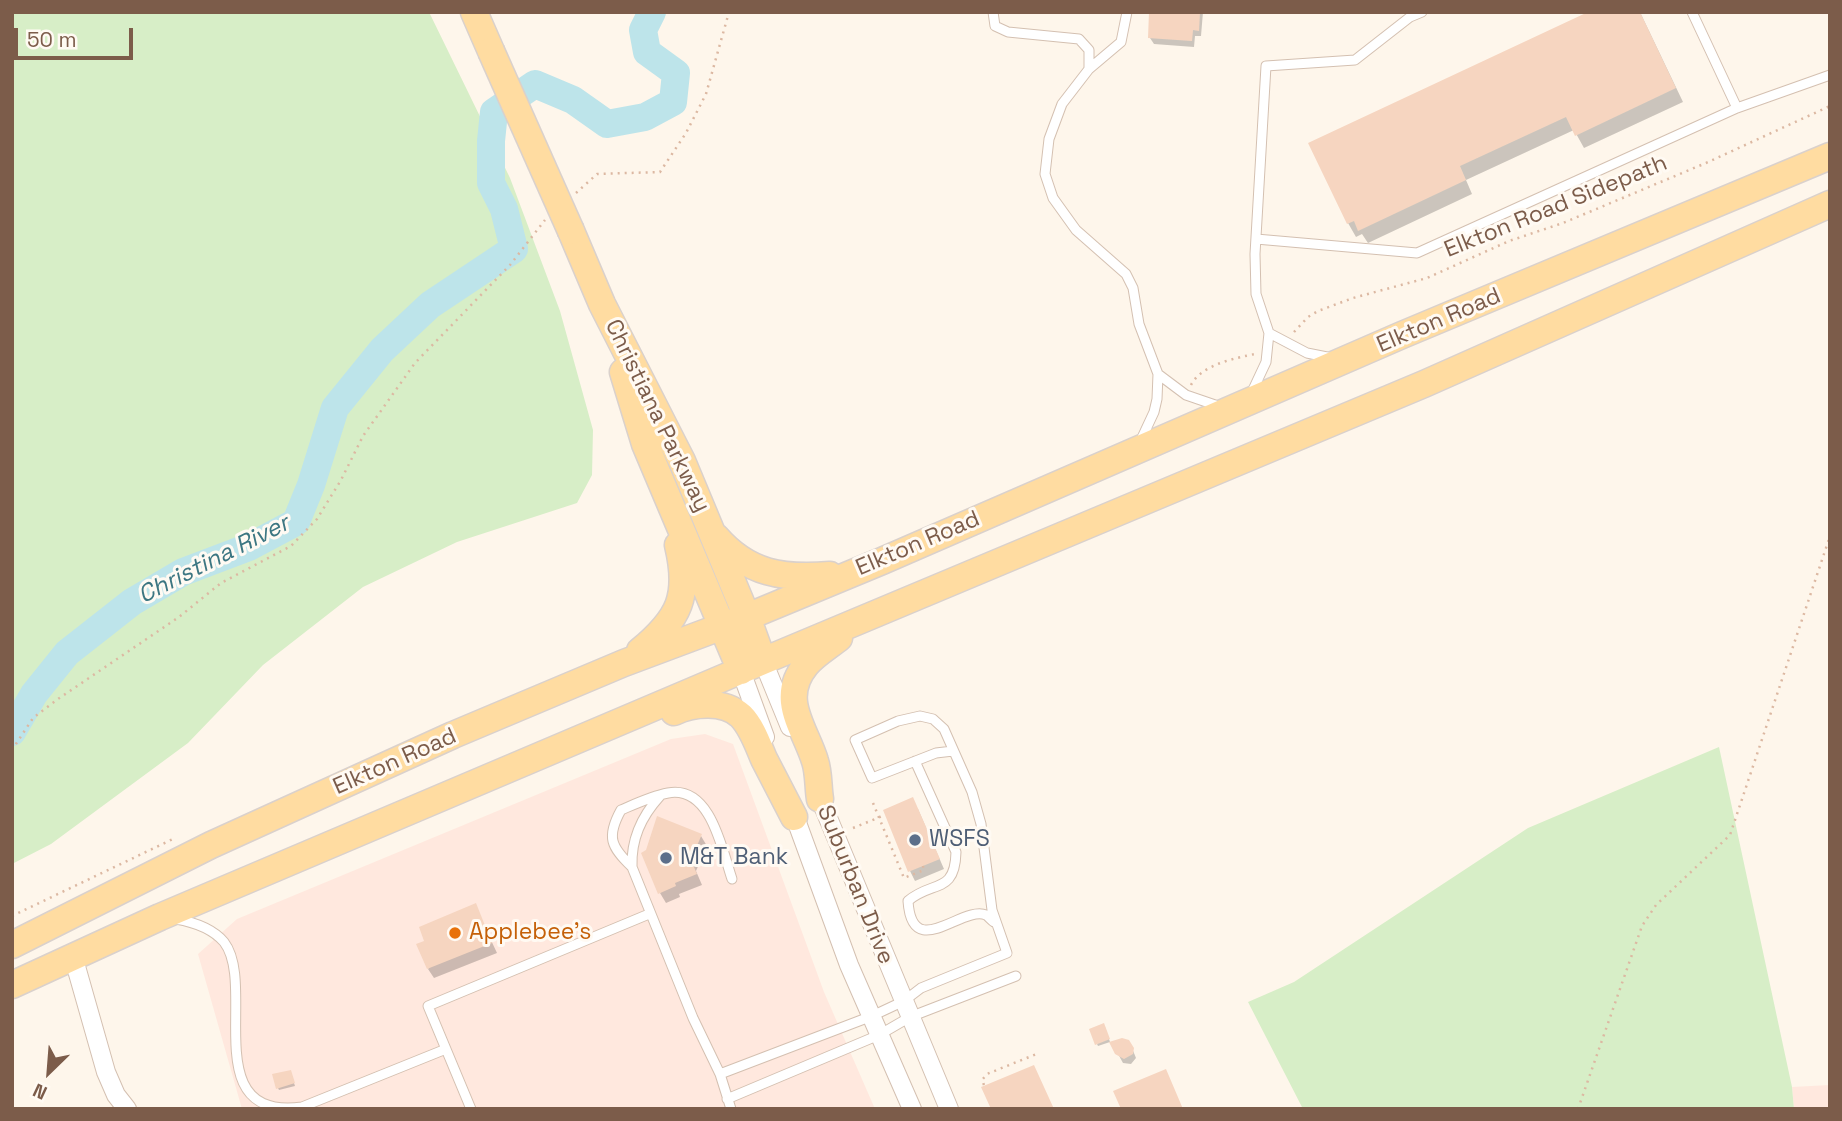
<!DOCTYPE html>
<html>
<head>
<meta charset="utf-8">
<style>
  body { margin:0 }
  #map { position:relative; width:1842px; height:1121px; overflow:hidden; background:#fef6eb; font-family:"Space Grotesk",sans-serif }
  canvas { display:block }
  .frame { position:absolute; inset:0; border:14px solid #7c5c4a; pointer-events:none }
  .north { position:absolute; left:14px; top:1037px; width:70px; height:70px; -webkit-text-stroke:5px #fffaf3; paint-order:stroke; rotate:205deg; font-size:19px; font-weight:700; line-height:28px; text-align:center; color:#7c5c4a }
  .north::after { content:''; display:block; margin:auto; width:24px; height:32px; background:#7c5c4a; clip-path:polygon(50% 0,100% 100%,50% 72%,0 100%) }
  .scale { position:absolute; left:14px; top:28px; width:119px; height:32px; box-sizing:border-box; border:4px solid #7c5c4a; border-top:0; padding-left:9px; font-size:21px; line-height:24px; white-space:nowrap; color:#7c5c4a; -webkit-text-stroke:5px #fffaf3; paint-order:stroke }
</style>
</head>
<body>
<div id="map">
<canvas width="1842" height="1121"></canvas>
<div class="frame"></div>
<div class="north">N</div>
<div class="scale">50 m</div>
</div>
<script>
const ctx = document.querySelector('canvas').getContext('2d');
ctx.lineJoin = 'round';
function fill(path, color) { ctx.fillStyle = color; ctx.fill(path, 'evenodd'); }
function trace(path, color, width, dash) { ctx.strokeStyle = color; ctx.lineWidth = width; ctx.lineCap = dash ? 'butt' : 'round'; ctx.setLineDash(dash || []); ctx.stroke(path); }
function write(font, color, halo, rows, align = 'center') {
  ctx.font = font + ' "Space Grotesk",sans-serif'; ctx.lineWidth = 6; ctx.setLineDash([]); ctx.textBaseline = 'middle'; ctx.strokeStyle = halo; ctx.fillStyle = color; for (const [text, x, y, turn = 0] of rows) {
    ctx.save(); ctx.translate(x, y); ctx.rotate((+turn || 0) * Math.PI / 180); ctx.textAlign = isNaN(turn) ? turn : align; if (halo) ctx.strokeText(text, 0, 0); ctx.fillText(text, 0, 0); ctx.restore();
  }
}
const commercial = new Path2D(`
  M705 734 733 744 824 992 875 1109H242L198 954 237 919 671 739Z
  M1830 1085V1109H1794L1792 1087Z`);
const green = new Path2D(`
  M12 12H429L510 178 560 311 593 430 592 475 577 503 457 542 363 587 263 665 188 743 51 844 12 864Z
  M1719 747 1792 1087 1794 1109H1303L1248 1002 1294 982 1528 828Z`);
const shadow = new Path2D(`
  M1151 12H1203L1201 36H1195L1194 47 1154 44 1150 38Z
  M1640 12 1683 102 1584 148 1574 130 1466 180 1472 194 1368 243 1362 234 1356 237 1348 223Z
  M918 809 944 869 915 881 910 871Z
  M701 836 707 846 696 871 702 885 679 894 680 897 666 903 660 893Z
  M475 906 497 953 434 978 428 969Z
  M1105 1027 1110 1042 1098 1046 1097 1044Z
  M1112 1043H1130L1136 1058 1131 1064 1123 1063Z
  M291 1074 295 1086 279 1090 278 1088Z`);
const river = new Path2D(`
  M12 732 34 694 67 653 132 602 183 572 249 547 296 522 311 485 335 408 382 350 430 305 514 249 504 209 491 183V141L494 112 535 84 573 100 607 124 645 117 673 102 676 73 647 52 643 30 652 12`);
const building = new Path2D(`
  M1149 12H1200L1199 31 1193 30 1192 41 1148 38Z
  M1588 12H1640L1676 88 1575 136 1566 117 1460 166 1466 180 1358 231 1354 221 1347 224 1308 143Z
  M913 797 940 859 908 872 883 810Z
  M657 816 702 834 691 860 697 874 675 883 676 886 658 894 641 853 646 850Z
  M476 903 492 943 427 969 416 944 424 941 419 927Z
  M1104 1023 1110 1039 1095 1045 1089 1029Z
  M1122 1038 1129 1040 1134 1048 1133 1054 1124 1059 1115 1054 1109 1042Z
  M1034 1065 1054 1109H991L981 1087Z
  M1166 1069 1183 1109H1121L1113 1091Z
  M291 1070 295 1083 276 1089 272 1074Z`);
const path = new Path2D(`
  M576 193 597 174 660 172 686 133 706 94 729 12
  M1294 332 1308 317 1318 311 1353 298 1427 278 1509 241 1563 223 1706 163 1830 106
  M1191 385C1201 365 1235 358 1255 354
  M12 750 33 718 58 699 179 617 221 583 291 546 317 519 341 480 363 436 415 363 510 265 545 220
  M873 803 904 878 924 870 923 866
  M853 828 885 815
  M12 916 173 839
  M984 1085 982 1080 987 1074 1039 1053
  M1578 1109 1642 926 1656 905 1730 835 1830 536`);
const lane = new Path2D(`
  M993 12 995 26 1008 32 1079 39 1089 50V69
  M1127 12 1121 42 1089 69 1062 104 1049 139 1045 174 1053 198 1076 230 1126 274 1133 288 1139 324 1158 374 1157 399 1154 412 1140 442
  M1737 108 1830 75
  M1256 239 1417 253 1737 108 1692 12
  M1269 333 1307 353 1332 358
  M1158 374 1186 395 1221 407
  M1251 394 1266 362 1269 333 1256 294 1255 254 1266 66 1355 60 1410 17 1422 12
  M915 761 956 852C955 895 932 880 908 901 912 963 962 905 986 915 988 916 992 921 994 922
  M660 796C641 817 631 839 632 867L693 1018 720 1074 731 1109
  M632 867C611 847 606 837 621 810 635 804 652 796 668 793 711 785 722 850 732 879
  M176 919C193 922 212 928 224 942 258 986 196 1121 302 1107L446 1049
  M720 1074 872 1016 904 1001 921 988 1007 953 992 910 981 824 972 792 944 729 933 719 920 716 898 721 855 740 872 778 936 753 953 751
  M727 1099 879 1035 910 1017 1016 976
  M471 1109 428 1006 649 914`);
const street = new Path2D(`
  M763 661 790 727
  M741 671 765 737
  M816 789 949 1109
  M792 809 849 965 912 1109
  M73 956 106 1072 116 1095 127 1109`);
const primary = new Path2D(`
  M474 12 491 51
  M571 231 602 304 682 461 747 617 763 661
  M623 372 645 444 741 671
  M716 537C748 574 783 579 830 575
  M640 651C680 618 690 596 678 545
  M674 712C693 703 724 700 741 716 752 727 758 745 764 759 774 778 784 798 794 817
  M820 799C818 787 819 773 815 761 805 728 778 699 806 665 814 655 829 646 839 638
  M12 945 211 845 453 735 624 663 747 617 882 561 1402 335 1830 156
  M12 985 160 917 763 661 1424 384 1830 204`);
const primaryBridge = new Path2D(`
  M491 51 571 231`);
const markers = [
  [915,840,7,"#5c6f8a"],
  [666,858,7,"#5c6f8a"],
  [455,933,7,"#e8710a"]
];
const streetNames = [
  ["Elkton Road Sidepath",1556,207,-22],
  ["Elkton Road",1439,321,-23],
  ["Christiana Parkway",657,416,64],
  ["Elkton Road",918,544,-23],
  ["Elkton Road",395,762,-24],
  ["Suburban Drive",855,885,68]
];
const serviceNames = [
  ["WSFS",929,840],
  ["M&T Bank",680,858]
];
const foodNames = [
  ["Applebee's",469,933]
];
const waterNames = [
  ["Christina River",214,560,-27]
];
fill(commercial, '#ffe8de');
fill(green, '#d7eec7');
fill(shadow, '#0003');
trace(river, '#bde4ea', 28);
fill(building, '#f6d5c0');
trace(lane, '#d4c0b1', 11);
trace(street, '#d4c0b1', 20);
trace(primary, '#dad1cc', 29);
trace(path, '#dcb8a2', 2.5, [2, 5]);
trace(lane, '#fff', 9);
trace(street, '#fff', 18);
trace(primary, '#ffdca1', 26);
trace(primaryBridge, '#dad1cc', 29, []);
trace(primaryBridge, '#ffdca1', 26);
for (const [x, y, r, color] of markers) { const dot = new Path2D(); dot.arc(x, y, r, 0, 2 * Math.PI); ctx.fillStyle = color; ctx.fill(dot); trace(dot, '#fffaf3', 2.5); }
write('23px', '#7c5c4a', '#fffaf3', streetNames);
write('23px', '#4e5e75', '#fffaf3', serviceNames, 'left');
write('23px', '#c56008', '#fffaf3', foodNames, 'left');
write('italic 24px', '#3c7682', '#fffaf3', waterNames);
</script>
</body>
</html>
